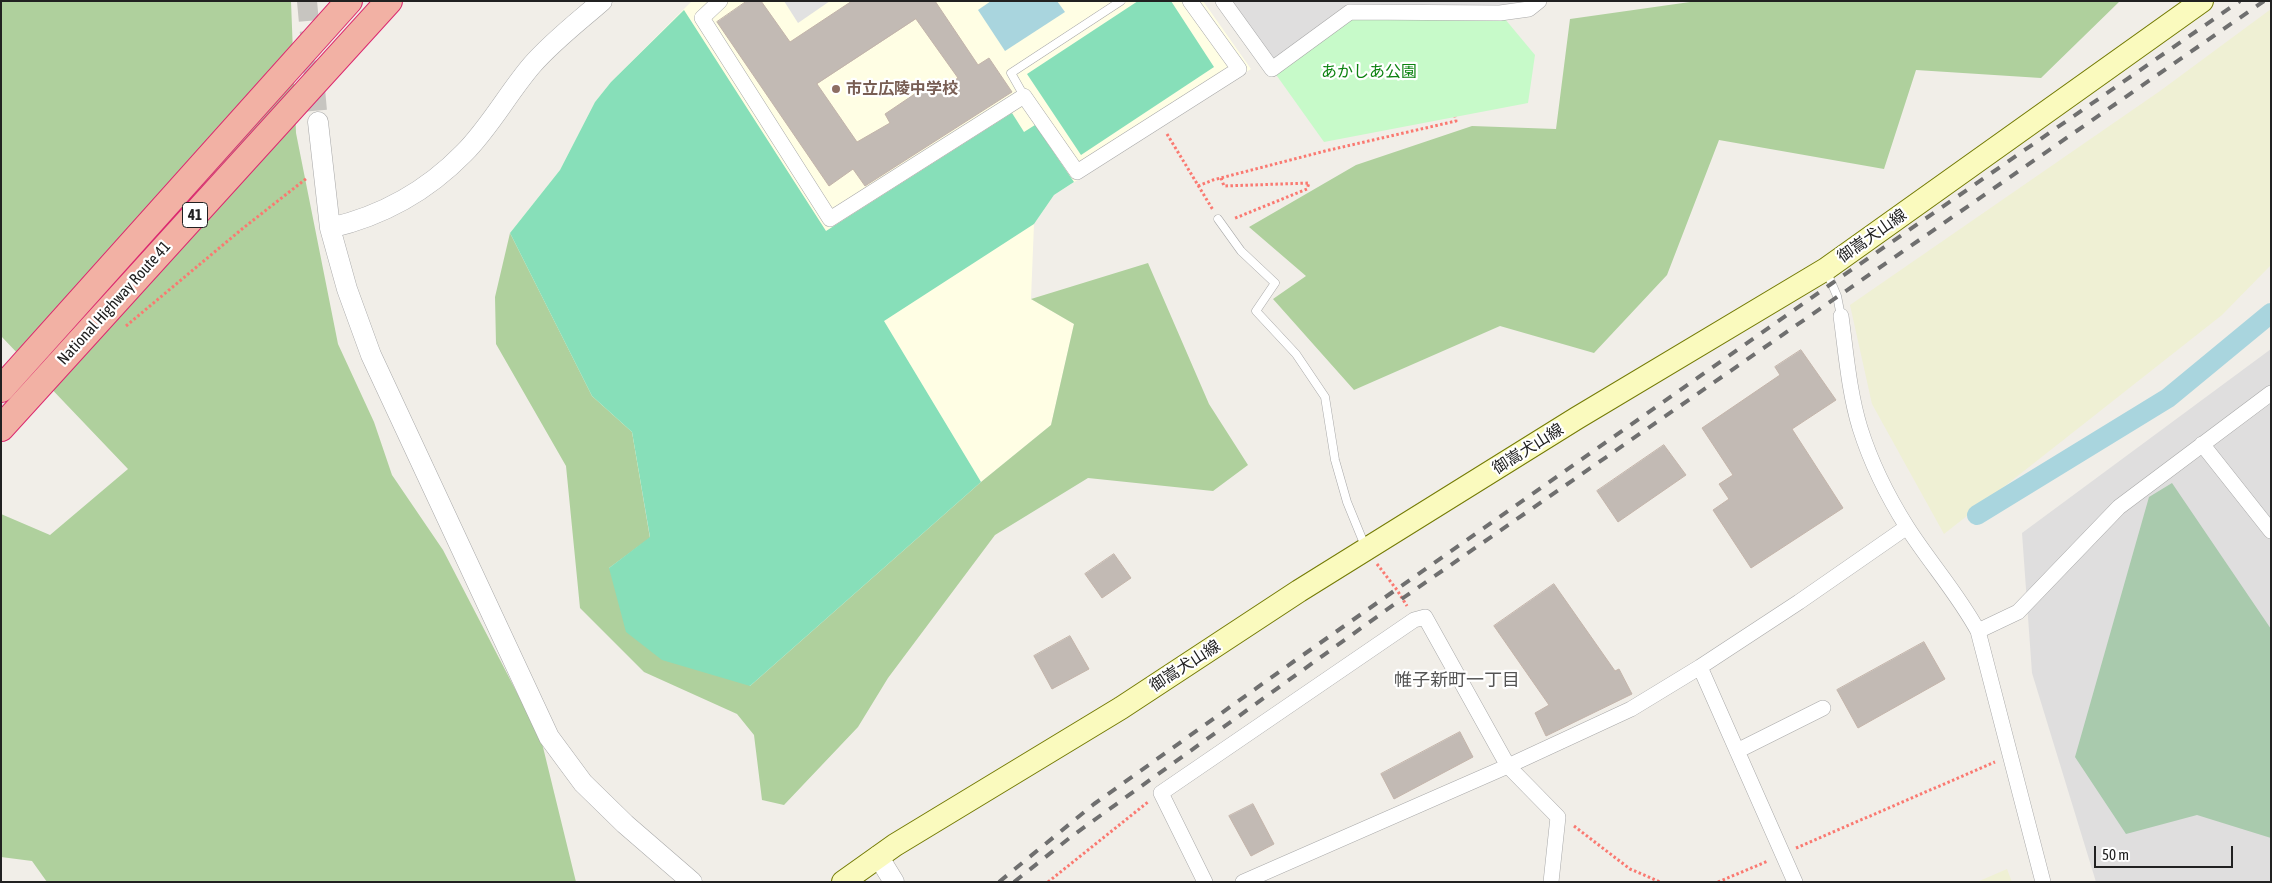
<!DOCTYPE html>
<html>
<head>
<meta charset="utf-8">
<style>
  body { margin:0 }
  #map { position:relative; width:2272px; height:883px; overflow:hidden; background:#f1eee8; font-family:"Asap Condensed",sans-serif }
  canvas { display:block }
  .frame { position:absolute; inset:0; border:2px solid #212121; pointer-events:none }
  .scale { position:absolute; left:2094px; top:846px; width:139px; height:22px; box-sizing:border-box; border:2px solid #212121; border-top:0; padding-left:6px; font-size:15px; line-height:18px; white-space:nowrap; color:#212121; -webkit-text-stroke:4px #fff; paint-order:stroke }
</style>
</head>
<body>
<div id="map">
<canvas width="2272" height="883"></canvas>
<div class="frame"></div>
<div class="scale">50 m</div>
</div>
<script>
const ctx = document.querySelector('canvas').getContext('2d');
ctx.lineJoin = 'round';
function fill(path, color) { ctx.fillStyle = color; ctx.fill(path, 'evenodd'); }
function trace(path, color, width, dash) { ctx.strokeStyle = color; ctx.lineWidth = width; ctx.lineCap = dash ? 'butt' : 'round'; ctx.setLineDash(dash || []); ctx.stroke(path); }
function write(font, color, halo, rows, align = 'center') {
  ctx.font = font + ' "Asap Condensed","Noto Sans JP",sans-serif'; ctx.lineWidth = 4.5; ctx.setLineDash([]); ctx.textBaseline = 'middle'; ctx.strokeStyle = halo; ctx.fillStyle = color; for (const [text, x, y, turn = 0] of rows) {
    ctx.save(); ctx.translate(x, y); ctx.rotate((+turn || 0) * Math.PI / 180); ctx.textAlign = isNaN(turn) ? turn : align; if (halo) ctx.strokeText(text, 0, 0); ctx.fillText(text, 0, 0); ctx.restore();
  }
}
const residential = new Path2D(`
  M1221 1H1538L1272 69Z
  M2271 349V882H2096L2032 673 2022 533Z`);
const education = new Path2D(`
  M692 1H1203L1251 69 1054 195 1034 224 1031 299 1074 324 1051 425 981 482 750 686 592 396 510 233 560 170 595 102 611 82Z`);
const farmland = new Path2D(`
  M2271 9V265L2222 315 1944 534 1872 404 1850 305 2160 91Z
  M2007 869 2012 882H1977Z`);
const forest = new Path2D(`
  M1 1H291L296 133 338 344 374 422 392 475 443 550 541 739 576 882H47L32 861 1 857V514L50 535 128 469 1 336Z
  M1697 1H2120L2041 78 1916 70 1884 169 1719 140 1667 275 1594 353 1500 326 1354 390 1273 299 1306 276 1249 227 1356 165 1472 126 1556 129 1570 19Z
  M510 233 592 396 632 432 650 538 609 568 750 686 981 482 1051 425 1074 324 1031 299 1148 263 1209 404 1248 465 1213 491 1088 478 995 535 888 678 858 727 784 805 762 800 754 735 737 714 644 672 580 608 566 466 496 344 495 297Z`);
const cemetery = new Path2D(`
  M2172 483 2271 629V838L2197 815 2126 834 2075 757 2149 497Z`);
const park = new Path2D(`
  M1350 12 1500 13 1535 55 1528 103 1324 142 1272 69Z`);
const pitch = new Path2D(`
  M1138 1H1171L1214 67 1081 155 1027 74Z
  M684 10 826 231 1012 113 1024 132 1035 125 1074 182 1054 195 1034 224 884 321 981 482 750 686 662 660 626 632 609 568 650 537 632 432 592 396 510 233 560 170 595 102 611 82Z`);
const parking = new Path2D(`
  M784 1H830L798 23Z`);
const water = new Path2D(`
  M991 1H1057L1065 12 1005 51 978 10Z`);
const canal = new Path2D(`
  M1977 515 2168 398 2271 313`);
const building = new Path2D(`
  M747 1H761L790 42 852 1H935L978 65 989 58 1012 92 865 186 853 169 829 186 717 22ZM916 19 958 78 932 95 925 87 885 114 890 123 857 142 817 84Z
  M1801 350 1836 400 1792 429 1843 508 1751 568 1713 510 1729 499 1719 484 1733 475 1702 428 1780 375 1775 367Z
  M1664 445 1686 475 1618 522 1597 491Z
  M1114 554 1131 578 1102 598 1085 574Z
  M1554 584 1615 671 1619 669 1632 694 1546 736 1535 713 1549 705 1494 626Z
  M1070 636 1089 669 1052 689 1034 656Z
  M1924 642 1945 679 1858 728 1837 690Z
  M1460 732 1473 757 1394 799 1381 774Z
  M1253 804 1274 844 1251 856 1229 816Z`);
const tertiaryTunnel = new Path2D(`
  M307 1 318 122`);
const path = new Path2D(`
  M1167 134 1213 210
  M1221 178 1224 186 1309 183 1307 189 1233 219
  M1198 186 1213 180 1325 151 1456 121 1455 117
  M126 326 242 229 307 178
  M1377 564 1397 590 1407 606
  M1574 826 1630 869 1660 882
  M1796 848 1995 762
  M1048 882 1148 802
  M1718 882 1768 861`);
const service = new Path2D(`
  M1024 96 1011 73 1121 1
  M1218 219 1241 251 1275 283 1256 311 1296 354 1325 397 1335 460 1347 502 1365 546
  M1826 270 1837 296 1841 316`);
const minor = new Path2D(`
  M720 1 702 18 830 219 1024 96 1077 172 1239 69 1190 1
  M1223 1 1272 69 1350 12 1500 13 1529 9 1539 1
  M1841 316C1846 353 1849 392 1860 428 1871 463 1888 497 1907 527 1930 563 1958 594 1978 631L2043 882
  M2202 444 2271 531
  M1978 631 2018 612 2119 507 2271 393
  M1700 667 1795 882
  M1737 751 1823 708
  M1205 882 1161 793 1414 620 1425 617 1508 766 1558 817 1551 882
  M1243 882 1508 766 1631 709 1700 667 1799 602 1907 527`);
const tertiary = new Path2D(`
  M318 122 330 228 347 289 371 355 549 737 583 783 625 824 692 882
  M330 228C382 216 426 192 464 153 490 127 508 93 532 65 553 41 578 22 602 1
  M878 856 894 882`);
const secondary = new Path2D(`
  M843 882 895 845 1121 708 1299 591 1577 418 1826 269 2202 1`);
const trunk = new Path2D(`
  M1 389 349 1
  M1 428 389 1`);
const rail = new Path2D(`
  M999 882 1094 804 1293 662 1831 284 2240 1
  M1014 882 1072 836 1403 598 2264 1`);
const markers = [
  [836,89,5,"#8d6e63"]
];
const shields = [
  [195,215,25]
];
const shieldNames = [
  ["41",195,215]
];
const parkNames = [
  ["あかしあ公園",1369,72]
];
const educationNames = [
  ["市立広陵中学校",846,89]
];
const streetNames = [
  ["御嵩犬山線",1872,236,-35],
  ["National Highway Route 41",114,303,-48],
  ["御嵩犬山線",1528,449,-32],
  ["御嵩犬山線",1185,666,-33]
];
const neighbourhoodNames = [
  ["帷子新町一丁目",1457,680]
];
fill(residential, '#dfdede');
fill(education, '#fffee4');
fill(farmland, '#eff0d4');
fill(forest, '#afd09d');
fill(cemetery, '#a9caad');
fill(park, '#c7fac9');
fill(pitch, '#87dfb9');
fill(parking, '#e1e1e1');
fill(water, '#a9d5de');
trace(canal, '#a9d5de', 20);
fill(building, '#c2bab4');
trace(building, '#c3b4aa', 1);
trace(tertiaryTunnel, '#c7c5c0', 20, [20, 10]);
trace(service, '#a8a8a8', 9);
trace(minor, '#a8a8a8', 16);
trace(tertiary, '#a8a8a8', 21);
trace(secondary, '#747b05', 24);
trace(trunk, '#db296f', 28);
trace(path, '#fa7971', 3, [2.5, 2.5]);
trace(service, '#fff', 8);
trace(minor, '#fff', 15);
trace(tertiary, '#fff', 20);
trace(secondary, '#fafabe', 22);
trace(trunk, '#f2b1a4', 26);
trace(rail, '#6f6f6f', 4, [10, 10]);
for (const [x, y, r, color] of markers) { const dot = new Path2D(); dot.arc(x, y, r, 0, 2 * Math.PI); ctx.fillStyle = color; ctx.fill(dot); trace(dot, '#fff', 2); }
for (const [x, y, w] of shields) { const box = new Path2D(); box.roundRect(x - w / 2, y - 12.5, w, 25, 4); ctx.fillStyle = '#fff'; ctx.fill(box); trace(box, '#212121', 1); }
write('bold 15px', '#212121', null, shieldNames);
write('16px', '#0c8210', '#fff', parkNames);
write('bold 16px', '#785e54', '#fff', educationNames, 'left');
write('16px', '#212121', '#fff', streetNames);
write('18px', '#545454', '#fff', neighbourhoodNames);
</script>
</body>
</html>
